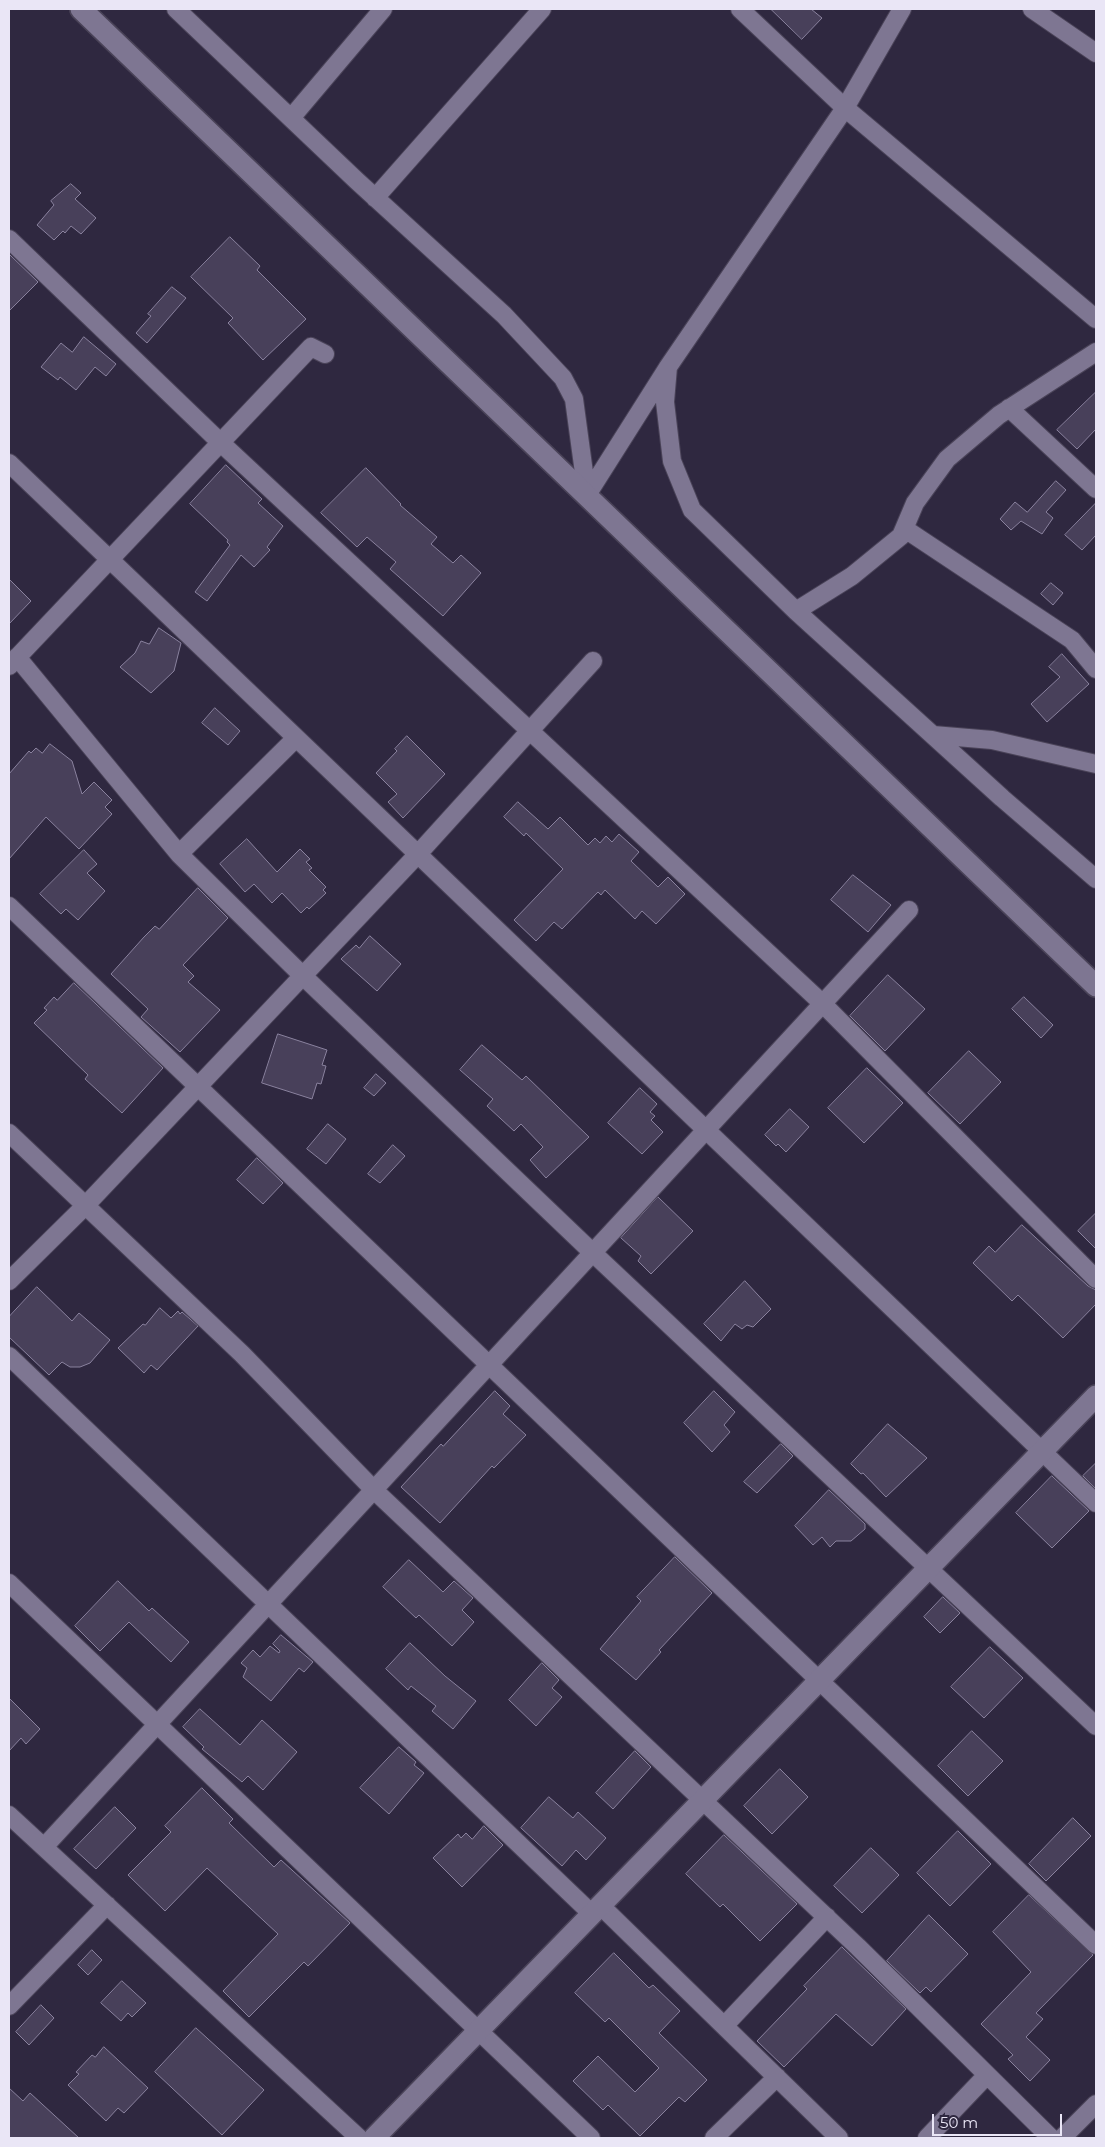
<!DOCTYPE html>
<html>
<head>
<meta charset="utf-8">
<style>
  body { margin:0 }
  #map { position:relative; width:1105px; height:2147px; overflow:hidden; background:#2f2840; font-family:Montserrat,sans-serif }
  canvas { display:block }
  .frame { position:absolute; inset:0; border:10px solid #eae6f6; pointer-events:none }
  .scale { position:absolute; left:932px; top:2114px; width:130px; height:22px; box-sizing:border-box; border:2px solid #eae6f6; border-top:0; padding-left:6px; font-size:15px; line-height:18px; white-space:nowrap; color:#eae6f6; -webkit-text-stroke:4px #2f2840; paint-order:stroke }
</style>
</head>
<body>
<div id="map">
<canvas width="1105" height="2147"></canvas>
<div class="frame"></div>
<div class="scale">50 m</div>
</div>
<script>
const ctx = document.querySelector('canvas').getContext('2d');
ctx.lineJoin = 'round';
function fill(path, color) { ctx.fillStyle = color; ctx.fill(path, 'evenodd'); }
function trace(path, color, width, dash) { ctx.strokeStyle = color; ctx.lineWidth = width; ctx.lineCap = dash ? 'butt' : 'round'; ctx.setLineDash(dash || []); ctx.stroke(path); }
const building = new Path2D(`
  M771 9H811L822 18 802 39Z
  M71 184 81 193 75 199 96 218 81 234 71 226 65 233 63 231 54 240 37 225 54 205 51 201Z
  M230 237 260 266 257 270 306 319 263 360 228 323 233 318 191 277Z
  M9 254 38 282 9 311Z
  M172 287 186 298 147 343 136 333 151 316 148 314Z
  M84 337 116 364 106 376 95 367 76 390 60 377 58 380 41 367 61 343 72 352Z
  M1096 392V429L1077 449 1057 430Z
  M226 465 262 499 258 503 283 526 267 547 270 550 254 567 241 555 207 601 195 592 230 545 227 542 228 540 190 504Z
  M366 468 401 504 400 505 437 537 431 544 453 563 461 555 481 573 443 616 390 569 396 562 367 537 357 547 321 513Z
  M1056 481 1066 490 1046 512 1053 518 1042 534 1021 521 1011 530 1000 519 1015 502 1027 512Z
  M1096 503V535L1082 550 1065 535Z
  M9 579 31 601 9 624Z
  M1051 583 1063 593 1053 605 1041 594Z
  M159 628 181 643 174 671 151 693 120 667 135 653 141 641 149 644Z
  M1062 654 1089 684 1047 722 1031 704 1060 677 1049 667Z
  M215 708 240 731 228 745 202 723Z
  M407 736 445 774 403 818 388 802 397 794 376 773 397 751 395 749Z
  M50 744 72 761 82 794 94 782 112 800 105 807 112 814 79 849 46 817 9 859V774L29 751 31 753 36 748 42 753Z
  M518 802 548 829 560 817 588 845 595 838 600 843 606 836 612 842 619 834 639 852 631 861 658 887 668 877 685 894 656 924 642 911 635 919 605 890 601 895 598 892 562 929 554 922 536 941 514 920 563 869 526 833 524 836 504 817Z
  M247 839 277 872 300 849 310 859 306 862 312 868 309 870 326 887 323 890 326 893 309 909 307 907 301 913 282 893 272 903 254 884 245 892 220 864Z
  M84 850 97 864 87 873 105 891 78 920 66 909 61 914 40 894Z
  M853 875 891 905 868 932 831 900Z
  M198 888 228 918 183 965 194 976 188 982 220 1010 180 1052 141 1017 148 1009 111 974 144 937 155 926 159 929Z
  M370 936 401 964 377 991 341 959 356 945 359 948Z
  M888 975 925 1009 885 1051 850 1016Z
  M74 983 163 1068 122 1113 85 1079 88 1075 34 1023 47 1010 44 1008 54 997 57 1000Z
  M1024 997 1053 1025 1041 1038 1012 1009Z
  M278 1034 327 1050 322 1065 326 1066 321 1084 317 1083 312 1099 262 1083Z
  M482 1045 522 1080 526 1076 589 1137 546 1178 530 1160 543 1147 521 1124 514 1131 487 1106 493 1099 460 1070Z
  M969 1051 1001 1082 960 1124 928 1093Z
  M867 1068 903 1103 864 1143 828 1108Z
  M376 1074 386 1083 374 1096 364 1088Z
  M640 1088 657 1104 650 1112 655 1116 651 1120 663 1132 642 1154 608 1123Z
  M790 1109 809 1127 786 1152 778 1144 776 1146 765 1135Z
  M328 1124 346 1139 326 1164 307 1149Z
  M393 1145 405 1156 380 1183 368 1174Z
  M257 1158 283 1183 263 1204 237 1180Z
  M658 1197 693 1231 651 1274 638 1261 641 1256 621 1238Z
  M1096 1213V1249L1078 1231Z
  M1022 1225 1088 1286 1096 1290V1304L1063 1338 1018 1295 1012 1301 973 1263 989 1246 995 1252Z
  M745 1281 771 1309 753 1327 747 1325 742 1329 735 1324 721 1341 704 1324Z
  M37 1287 72 1321 79 1313 110 1340 90 1363 80 1367H70L62 1362 49 1375 9 1337V1317Z
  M160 1308 171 1318 178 1311 180 1314 182 1312 198 1326 157 1370 151 1365 144 1373 118 1348 143 1324 145 1325Z
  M495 1391 510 1406 503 1414 526 1435 494 1468 492 1466 440 1523 401 1487 441 1444 443 1446Z
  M714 1391 735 1412 724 1425 730 1432 712 1452 684 1423Z
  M888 1424 927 1458 886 1497 863 1473 861 1474 851 1464Z
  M781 1444 793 1456 757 1493 744 1482Z
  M1096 1463V1489L1083 1476Z
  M1052 1476 1089 1511 1052 1548 1016 1513Z
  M829 1490 865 1524V1529L851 1541H836L830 1547 822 1537 813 1545 795 1526Z
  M675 1557 712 1593 659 1650 661 1652 636 1680 600 1649 641 1601 637 1597Z
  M409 1560 443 1592 454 1581 473 1598 462 1610 474 1622 452 1646 419 1615 416 1618 383 1587Z
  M118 1581 149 1611 152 1608 189 1642 171 1662 129 1622 100 1651 75 1626Z
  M943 1597 960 1613 940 1633 924 1617Z
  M281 1635 313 1662 304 1672 299 1668 271 1701 243 1677 247 1668 241 1663 253 1650 260 1657 270 1646 279 1653 280 1651 273 1644Z
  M410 1643 445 1676 476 1701 453 1729 432 1711 436 1706 411 1686 408 1690 386 1669Z
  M990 1647 1023 1678 984 1718 951 1687Z
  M542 1663 559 1680 552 1688 562 1697 536 1726 509 1700Z
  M9 1698 40 1729 26 1744 21 1738 9 1751Z
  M200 1709 240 1745 262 1720 297 1752 263 1790 248 1776 242 1782 202 1749 204 1747 183 1727Z
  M972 1731 1003 1761 968 1796 938 1766Z
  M399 1747 416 1762 414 1765 424 1773 389 1814 360 1788Z
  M635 1751 651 1767 613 1809 596 1793Z
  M780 1769 808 1797 772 1834 744 1806Z
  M202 1788 233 1819 229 1823 274 1867 281 1860 350 1923 308 1966 304 1962 249 2017 223 1991 278 1934 207 1868 165 1911 128 1875 171 1832 165 1826Z
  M549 1797 573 1818 578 1812 606 1838 586 1860 576 1850 562 1866 521 1828Z
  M115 1807 136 1828 96 1869 74 1849Z
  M1073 1818 1091 1836 1046 1881 1029 1864Z
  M484 1826 503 1845 462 1887 433 1858 458 1834 461 1838 466 1833 472 1839Z
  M958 1831 991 1864 950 1906 917 1873Z
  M724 1835 797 1904 760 1941 723 1904 720 1907 686 1874Z
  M871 1848 899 1875 862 1913 834 1886Z
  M1029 1895 1093 1955 1036 2013 1043 2019 1026 2037 1050 2060 1030 2081 1008 2059 1013 2055 981 2024 1031 1972 993 1932Z
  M929 1915 968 1954 931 1992 926 1987 920 1993 887 1961Z
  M842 1947 906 2009 872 2046 836 2014 784 2067 757 2041 807 1989 804 1986Z
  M92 1950 102 1960 88 1975 78 1965Z
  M614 1953 649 1988 653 1985 680 2011 659 2033 707 2080 685 2102 679 2097 640 2136 608 2105 603 2110 573 2081 598 2056 635 2092 659 2068 609 2018 605 2022 575 1993Z
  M122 1981 146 2003 132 2017 128 2013 121 2021 101 2003Z
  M41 2005 54 2018 29 2045 16 2032Z
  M196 2028 264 2090 222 2135 155 2072Z
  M104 2047 148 2088 124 2113 118 2108 106 2121 68 2085 79 2074 76 2072 92 2055 95 2057Z
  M9 2088 23 2101 30 2093 79 2138H9Z`);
const minor = new Path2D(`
  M176 9 357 181 504 315 563 378 574 399 587 495
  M740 9 845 108 1096 319
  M1032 9 1096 53
  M291 118 383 9
  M375 198 542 9
  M9 239 221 443 823 1004 1096 1279
  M668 367 665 402 672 461 692 510 796 611 1002 798 1096 879
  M1009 408 1096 489
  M9 463 1096 1503
  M587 495 668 367 845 108 902 9
  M905 529 1072 640 1096 669
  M796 611 852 576 901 536 915 503 947 459 999 415 1096 352
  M17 657 179 854 303 976 593 1253 1096 1726
  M9 666 311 347 325 354
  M933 735 992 740 1096 764
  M179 854 296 738
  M9 906 1096 1945
  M9 1133 242 1354 374 1490 858 1947 1051 2138
  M9 1281 85 1206 418 854 593 661
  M9 1356 592 1914
  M9 1583 591 2138
  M9 1815 359 2138
  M44 1847 909 910
  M600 1905 839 2138
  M9 2006 107 1905
  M724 2026 827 1917
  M714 2138 777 2077
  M927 2138 987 2075
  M1062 2138 1096 2104`);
const tertiary = new Path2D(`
  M81 9 1096 986
  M374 2138 1096 1396`);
fill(building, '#48405a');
trace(building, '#8a829e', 1);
trace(minor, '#4a4358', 20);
trace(tertiary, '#4a4358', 24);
trace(minor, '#7e7692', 18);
trace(tertiary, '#7e7692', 21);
</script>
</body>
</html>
